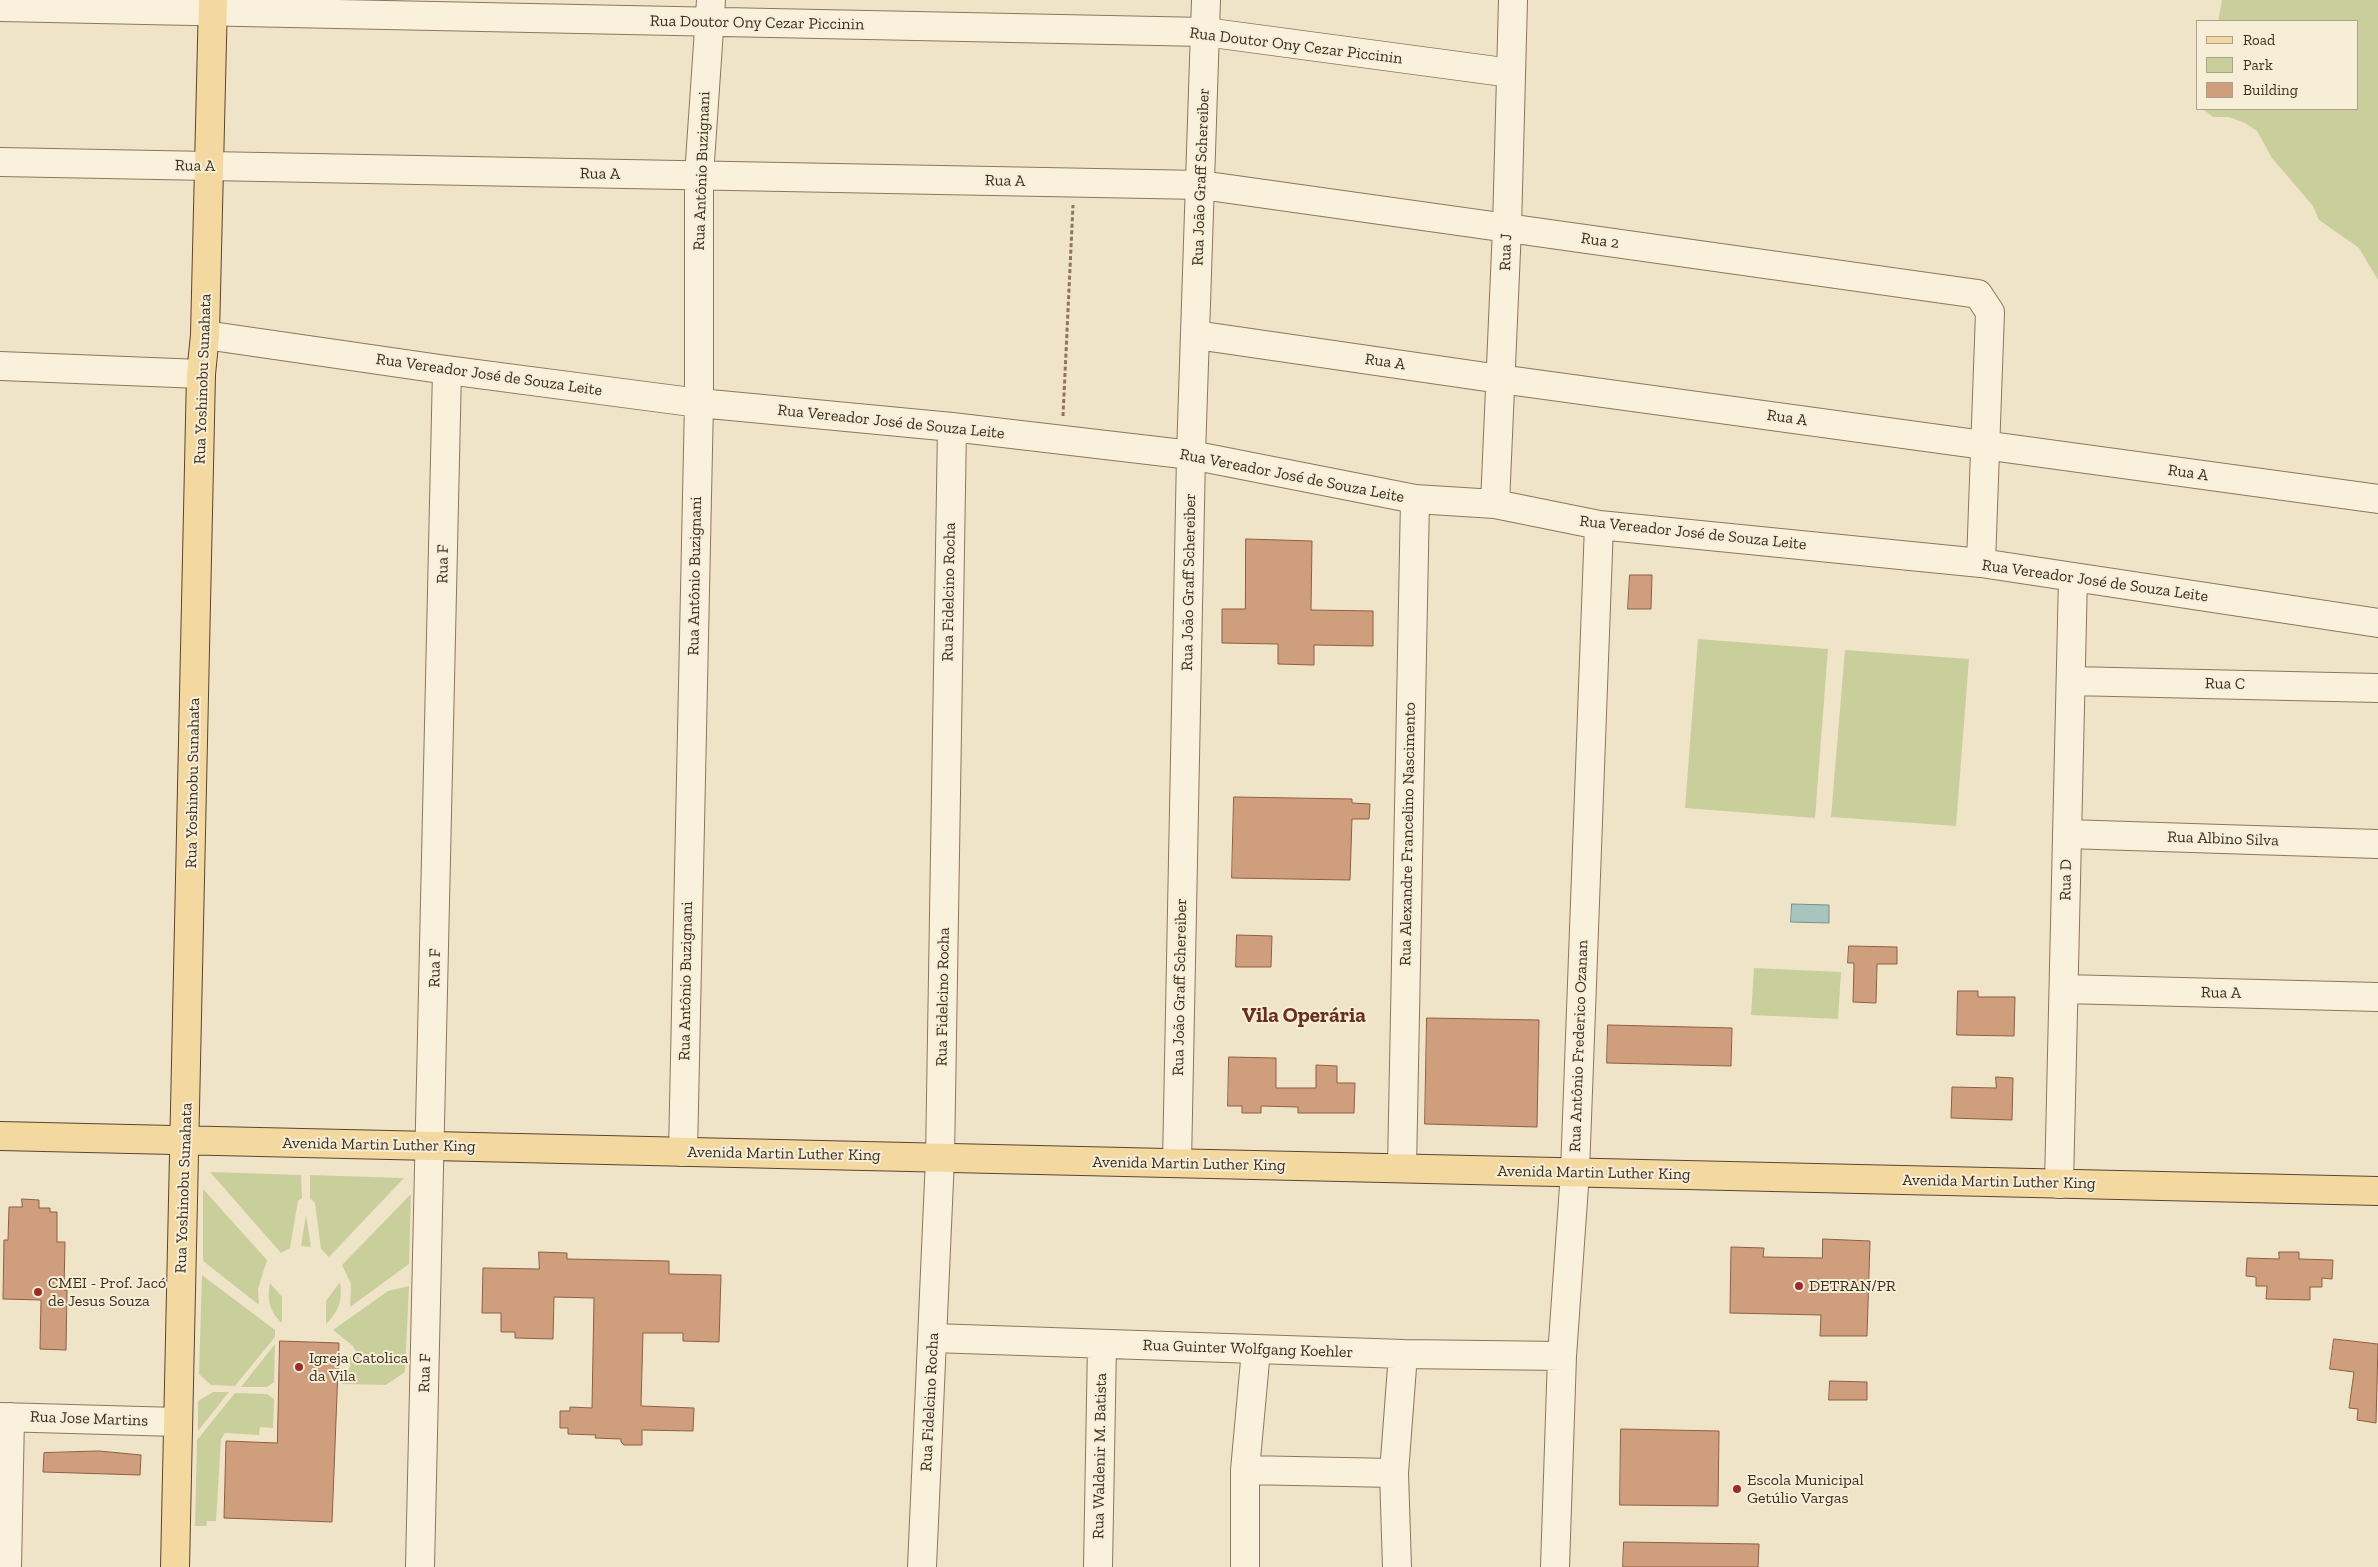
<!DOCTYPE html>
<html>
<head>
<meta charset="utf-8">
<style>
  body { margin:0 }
  #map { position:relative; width:2378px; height:1567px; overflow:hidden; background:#f0e4c8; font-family:"Zilla Slab",serif }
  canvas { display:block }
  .legend { position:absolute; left:2196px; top:20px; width:162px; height:90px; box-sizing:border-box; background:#f7eed8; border:1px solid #ada18e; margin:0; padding:6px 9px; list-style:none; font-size:15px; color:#3d2e20 }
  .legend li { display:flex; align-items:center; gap:10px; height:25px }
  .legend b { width:25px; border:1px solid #ada18e }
</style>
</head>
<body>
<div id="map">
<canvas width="2378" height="1567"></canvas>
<ul class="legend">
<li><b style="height:6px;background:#f3d9a0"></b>Road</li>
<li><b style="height:14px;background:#c9cf9b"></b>Park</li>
<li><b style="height:14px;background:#cf9f7d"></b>Building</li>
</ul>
</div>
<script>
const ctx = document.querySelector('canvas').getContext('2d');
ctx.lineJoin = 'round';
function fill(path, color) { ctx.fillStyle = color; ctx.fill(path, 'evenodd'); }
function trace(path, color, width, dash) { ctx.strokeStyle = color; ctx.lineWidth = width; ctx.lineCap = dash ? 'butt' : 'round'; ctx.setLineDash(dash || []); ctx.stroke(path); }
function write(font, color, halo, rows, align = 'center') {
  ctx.font = font + ' "Zilla Slab",serif'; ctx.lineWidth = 4; ctx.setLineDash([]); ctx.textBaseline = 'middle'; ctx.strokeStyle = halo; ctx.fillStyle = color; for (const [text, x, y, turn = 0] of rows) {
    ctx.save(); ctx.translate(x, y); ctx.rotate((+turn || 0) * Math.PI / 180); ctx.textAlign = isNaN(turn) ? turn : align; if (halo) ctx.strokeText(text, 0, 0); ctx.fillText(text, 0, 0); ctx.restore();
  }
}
const green = new Path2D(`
  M2222 0H2378V280L2359 248 2319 220 2313 206 2272 158 2257 131 2245 123 2229 117H2213L2203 109H2357V21H2218Z
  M1698 639 1828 649 1815 818 1685 808Z
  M1845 650 1969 659 1956 826 1831 817Z
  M1754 968 1841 972 1838 1019 1751 1015Z
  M210 1172 301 1175 302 1198 298 1201 290 1248 281 1253Z
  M310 1175 404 1178 329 1257 321 1249 315 1203 310 1198Z
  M203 1189 267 1260 258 1289 259 1305 203 1261Z
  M411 1194 409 1264 350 1307 351 1284 342 1265Z
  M306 1215 311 1247 301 1246Z
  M202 1275 275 1330V1337L235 1386 211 1385 199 1374Z
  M340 1282C343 1300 339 1311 326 1324V1301Z
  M270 1283 282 1297V1323C269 1311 267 1299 270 1283Z
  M409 1286 405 1372 386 1385 342 1384 350 1367V1357L357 1353 352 1345 333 1330 388 1291Z
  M275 1344 274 1382 267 1387H241Z
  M213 1392H229L198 1431V1401Z
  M235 1393 267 1394 274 1399 273 1428 260 1427 259 1435 225 1433 221 1439 216 1521H207L206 1526H195L197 1440Z`);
const water = new Path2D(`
  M1792 904 1829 905V923L1791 922Z`);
const building = new Path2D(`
  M1246 539 1312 541 1311 610 1373 611V646L1314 645V665L1278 664V644L1222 643V609H1245Z
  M1630 575H1652L1651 609H1628Z
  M1234 797 1352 799V803L1370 804 1369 819H1352L1350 880 1232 878Z
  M1237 935 1272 936 1271 967H1236Z
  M1849 946 1897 947V964H1877L1876 1003 1853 1002 1854 963H1848Z
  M1958 991H1978V997H2015L2014 1036 1957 1035Z
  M1427 1018 1539 1020 1537 1127 1425 1124Z
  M1608 1025 1732 1028 1731 1066 1607 1063Z
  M1229 1057 1276 1058V1088H1316V1065L1337 1066V1083H1355L1354 1113H1298V1107L1261 1106V1113H1242V1106H1228Z
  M1996 1077 2013 1078 2012 1120 1951 1118 1952 1087 1996 1088Z
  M22 1199 39 1200V1208H50V1212H57V1242H65L64 1290H67L66 1350 40 1349 41 1300 3 1299 4 1240H8L9 1207H22Z
  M1823 1239 1870 1241 1867 1336H1820L1821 1315 1730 1313 1731 1247 1764 1248 1763 1257 1822 1258Z
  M539 1252 567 1253V1259L669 1261V1274L721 1275 719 1342 683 1341V1333H643L641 1406 694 1408 693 1431 642 1430V1445H624L621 1442V1439L595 1438 596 1435 568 1434V1428H560V1411H570V1407L592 1408 594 1298 554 1297 553 1339 515 1338V1332H501V1313H482L483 1268 539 1269Z
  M2279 1252H2299V1259L2333 1260 2332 1279 2322 1278V1287H2310V1300L2266 1299 2267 1286H2256V1277L2246 1276 2247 1258 2279 1259Z
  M2334 1339 2378 1344 2376 1423 2357 1420 2358 1409 2349 1408 2354 1372 2330 1369Z
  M280 1341 339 1343 332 1522 224 1518 226 1441 277 1443Z
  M1830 1381 1867 1382V1400H1829Z
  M1621 1429 1719 1431 1718 1506 1620 1505Z
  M99 1451 141 1455 140 1475 43 1472 44 1453Z
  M1624 1542 1759 1544 1758 1567H1623Z`);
const path = new Path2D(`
  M1063 416 1073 205`);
const minor = new Path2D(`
  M0 7 1205 32 1511 73
  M0 162 1201 185 1978 294 1990 312 1981 563
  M205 335 447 370 699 403 952 427 1191 455 1415 499 1495 504 1599 525 1981 563 2378 623
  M1196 335 1500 379 2378 499
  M0 366 201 374
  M1495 504 1507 228 1513 0
  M2071 681 2378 688
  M2067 834 2378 844
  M2064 989 2378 997
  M683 1152 699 403V176L711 0
  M1177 1163 1191 455 1206 0
  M1402 1168 1415 499
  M2059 1184 2073 577
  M933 1338 1403 1354 1562 1356
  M0 1417 177 1422
  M1245 1470 1394 1473
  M7 1567 10 1417
  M420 1567 447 370
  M922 1567 940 1158 952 427
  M1098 1567 1102 1344
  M1245 1567V1470L1256 1350
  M1397 1567 1394 1473 1403 1354
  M1555 1567 1562 1356 1575 1172 1599 525`);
const major = new Path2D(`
  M0 1136 2378 1191
  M175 1567 201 374 205 335 213 0`);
const markers = [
  [1799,1286,5,"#9e2a2b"],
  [38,1292,5,"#9e2a2b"],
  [299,1367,5,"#9e2a2b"],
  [1737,1489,5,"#9e2a2b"]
];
const streetNames = [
  ["Rua Doutor Ony Cezar Piccinin",757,23,1],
  ["Rua Doutor Ony Cezar Piccinin",1296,46,7],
  ["Rua A",195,166,1],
  ["Rua Antônio Buzignani",702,171,-88],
  ["Rua A",600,174,1],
  ["Rua João Graff Schereiber",1201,177,-88],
  ["Rua A",1005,181,1],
  ["Rua 2",1600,241,8],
  ["Rua J",1506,252,-88],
  ["Rua A",1385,362,8],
  ["Rua Vereador José de Souza Leite",489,375,8],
  ["Rua Yoshinobu Sunahata",203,379,-88],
  ["Rua A",1787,418,8],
  ["Rua Vereador José de Souza Leite",891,422,6],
  ["Rua A",2188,473,8],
  ["Rua Vereador José de Souza Leite",1292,476,11],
  ["Rua Vereador José de Souza Leite",1693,533,6],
  ["Rua F",443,564,-89],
  ["Rua Antônio Buzignani",695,576,-89],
  ["Rua Vereador José de Souza Leite",2095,581,8],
  ["Rua João Graff Schereiber",1189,582,-89],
  ["Rua Fidelcino Rocha",949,592,-89],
  ["Rua C",2225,684,1],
  ["Rua Yoshinobu Sunahata",193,783,-89],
  ["Rua Alexandre Francelino Nascimento",1408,834,-89],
  ["Rua Albino Silva",2223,839,2],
  ["Rua D",2066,880,-89],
  ["Rua F",435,968,-89],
  ["Rua Antônio Buzignani",686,981,-89],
  ["Rua João Graff Schereiber",1180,987,-89],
  ["Rua A",2221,993,1],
  ["Rua Fidelcino Rocha",943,997,-89],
  ["Rua Antônio Frederico Ozanan",1579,1046,-88],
  ["Avenida Martin Luther King",379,1145,1],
  ["Avenida Martin Luther King",784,1154,1],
  ["Avenida Martin Luther King",1189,1164,1],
  ["Avenida Martin Luther King",1594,1173,1],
  ["Avenida Martin Luther King",1999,1182,1],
  ["Rua Yoshinobu Sunahata",184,1188,-88],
  ["Rua Guinter Wolfgang Koehler",1248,1349,2],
  ["Rua F",425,1373,-88],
  ["Rua Fidelcino Rocha",930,1402,-87],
  ["Rua Jose Martins",89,1419,2],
  ["Rua Waldenir M. Batista",1100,1456,-89]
];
const poiNames = [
  ["CMEI - Prof. Jacó",48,1283],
  ["de Jesus Souza",48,1301],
  ["DETRAN/PR",1809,1286],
  ["Igreja Catolica",309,1358],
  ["da Vila",309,1376],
  ["Escola Municipal",1747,1480],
  ["Getúlio Vargas",1747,1498]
];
const districtNames = [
  ["Vila Operária",1304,1016]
];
fill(green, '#c9cf9b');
fill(water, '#a9c4bc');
trace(water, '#6f938a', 1);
fill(building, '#cf9f7d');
trace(building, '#8d5f41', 1);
trace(minor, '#8d765c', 30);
trace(major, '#5b4430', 30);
trace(path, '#8d765c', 3, [4, 2.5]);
trace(minor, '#faf1dc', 28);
trace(major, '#f3d9a0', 28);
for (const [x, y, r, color] of markers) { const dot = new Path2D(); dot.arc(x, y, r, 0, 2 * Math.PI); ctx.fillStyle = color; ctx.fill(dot); trace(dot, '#f7eed8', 2); }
write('16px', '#3d2e20', '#f7eed8', streetNames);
write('16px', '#3d2e20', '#f7eed8', poiNames, 'left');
write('bold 21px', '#6b2e1e', '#f7eed8', districtNames);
</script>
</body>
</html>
